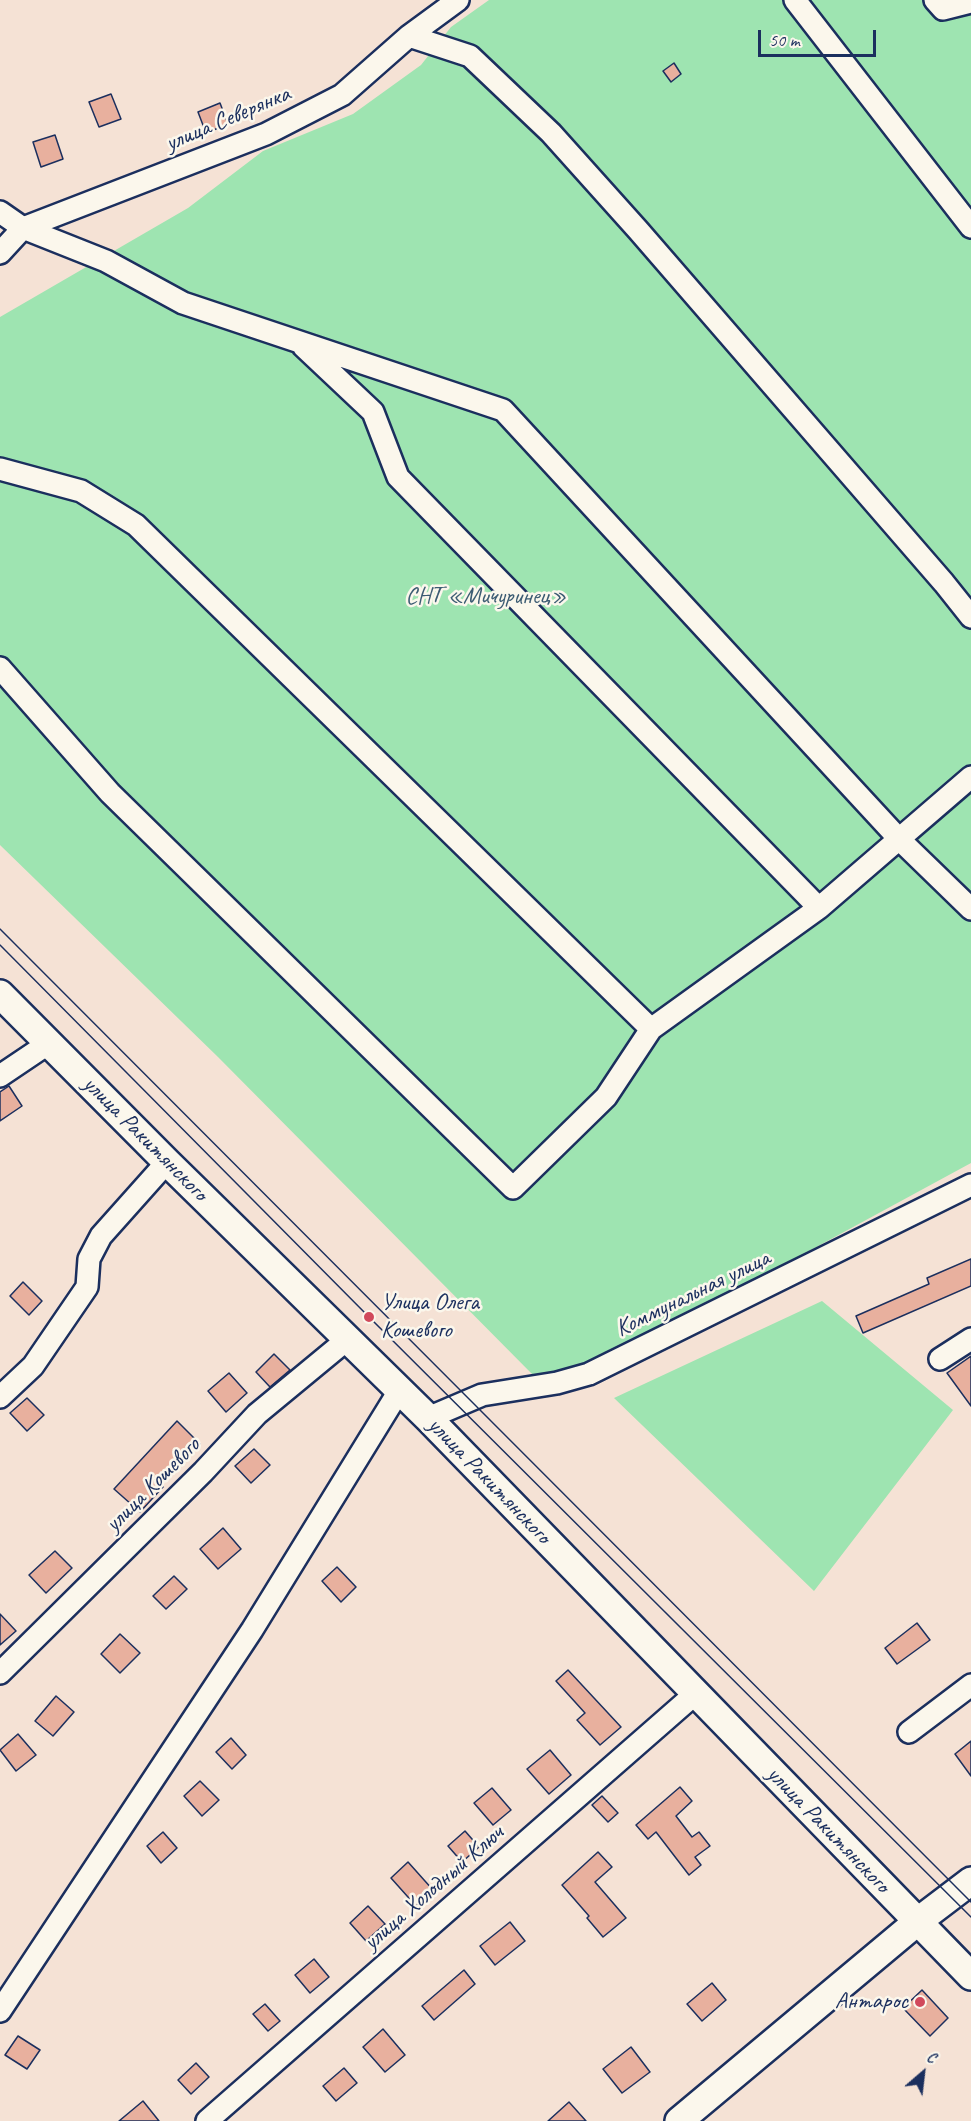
<!DOCTYPE html>
<html>
<head>
<meta charset="utf-8">
<style>
  body { margin:0 }
  #map { position:relative; width:971px; height:2121px; overflow:hidden; background:#f5e2d5; font-family:Caveat,sans-serif }
  canvas { display:block }
  .north { position:absolute; left:893px; top:2043px; width:60px; height:60px; -webkit-text-stroke:4px #fbf7ec; paint-order:stroke; rotate:28deg; font-size:16px; font-weight:700; line-height:24px; text-align:center; color:#1b2f5e }
  .north::after { content:''; display:block; margin:auto; width:21px; height:27px; background:#1b2f5e; clip-path:polygon(50% 0,100% 100%,50% 72%,0 100%) }
  .scale { position:absolute; left:758px; top:30px; width:118px; height:27px; box-sizing:border-box; border:3px solid #1b2f5e; border-top:0; padding-left:8px; font-size:18px; line-height:21px; white-space:nowrap; color:#1b2f5e; -webkit-text-stroke:4px #fbf7ec; paint-order:stroke }
</style>
</head>
<body>
<div id="map">
<canvas width="971" height="2121"></canvas>
<div class="north">С</div>
<div class="scale">50 m</div>
</div>
<script>
const ctx = document.querySelector('canvas').getContext('2d');
ctx.lineJoin = 'round';
function fill(path, color) { ctx.fillStyle = color; ctx.fill(path, 'evenodd'); }
function trace(path, color, width, dash) { ctx.strokeStyle = color; ctx.lineWidth = width; ctx.lineCap = dash ? 'butt' : 'round'; ctx.setLineDash(dash || []); ctx.stroke(path); }
function write(font, color, halo, rows, align = 'center') {
  ctx.font = font + ' Caveat,sans-serif'; ctx.lineWidth = 5; ctx.setLineDash([]); ctx.textBaseline = 'middle'; ctx.strokeStyle = halo; ctx.fillStyle = color; for (const [text, x, y, turn = 0] of rows) {
    ctx.save(); ctx.translate(x, y); ctx.rotate((+turn || 0) * Math.PI / 180); ctx.textAlign = isNaN(turn) ? turn : align; if (halo) ctx.strokeText(text, 0, 0); ctx.fillText(text, 0, 0); ctx.restore();
  }
}
const green = new Path2D(`
  M489 0H971V1163L599 1365 568 1372 533 1375 218 1057 0 845V317L188 208 263 151 353 114 421 65 451 27Z
  M822 1301 953 1410 814 1591 614 1398Z`);
const building = new Path2D(`
  M674 63 681 74 671 82 663 71Z
  M111 94 121 119 99 127 89 102Z
  M220 103 228 124 206 133 198 112Z
  M55 135 63 159 41 167 33 142Z
  M9 1086 22 1106 0 1121V1092Z
  M971 1259V1286L863 1333 856 1316 929 1284 927 1278Z
  M23 1282 42 1301 29 1315 10 1296Z
  M274 1354 290 1370 270 1387 256 1372Z
  M971 1356V1406L947 1373Z
  M229 1373 247 1393 226 1412 208 1391Z
  M27 1398 44 1415 27 1431 10 1413Z
  M177 1421 200 1444 160 1484 163 1487 140 1512 114 1489Z
  M254 1449 270 1465 251 1483 235 1466Z
  M223 1528 241 1549 218 1569 200 1549Z
  M55 1551 72 1568 46 1593 29 1575Z
  M337 1567 356 1587 341 1602 322 1581Z
  M174 1576 187 1589 166 1609 153 1596Z
  M0 1614 16 1631 0 1645Z
  M917 1623 930 1640 897 1664 885 1648Z
  M120 1634 140 1653 120 1673 101 1654Z
  M568 1670 621 1727 600 1745 577 1720 585 1713 556 1681Z
  M56 1696 74 1712 53 1736 35 1721Z
  M18 1734 36 1755 16 1771 0 1750Z
  M231 1738 246 1755 232 1769 216 1752Z
  M971 1741V1776L955 1754Z
  M550 1750 571 1775 549 1794 527 1769Z
  M200 1781 219 1800 202 1816 184 1796Z
  M680 1787 692 1801 676 1816 692 1837 699 1832 710 1846 695 1857 701 1865 689 1875 656 1832 648 1839 636 1825Z
  M492 1788 511 1810 493 1825 474 1803Z
  M602 1796 618 1813 608 1822 592 1805Z
  M465 1831 479 1847 462 1862 448 1846Z
  M163 1832 177 1848 161 1863 147 1846Z
  M598 1852 612 1867 595 1882 626 1918 603 1937 587 1918 589 1916 562 1885Z
  M408 1862 433 1890 416 1906 391 1878Z
  M368 1906 385 1924 366 1941 350 1923Z
  M510 1922 525 1941 495 1965 480 1946Z
  M314 1959 329 1977 310 1993 295 1975Z
  M464 1970 475 1984 434 2020 422 2006Z
  M712 1983 726 2000 702 2021 687 2004Z
  M922 1990 948 2018 930 2036 903 2008Z
  M265 2004 280 2021 268 2031 253 2014Z
  M383 2029 405 2055 385 2072 363 2047Z
  M18 2036 40 2050 27 2069 5 2055Z
  M631 2047 650 2072 622 2093 603 2069Z
  M196 2063 209 2077 191 2094 178 2080Z
  M344 2068 357 2083 336 2101 323 2086Z
  M143 2101 159 2121H119Z
  M569 2102 586 2121H548Z`);
const minor = new Path2D(`
  M795 0 971 227
  M935 0 943 9 971 2
  M409 36 470 56 551 133 638 230 944 583 971 617
  M0 212 23 228 106 261 183 303 503 410 900 840 971 909
  M0 253 23 228 266 134 342 95 409 36 458 0
  M303 346 373 412 398 477 819 908
  M0 469 81 491 136 525 651 1029
  M0 668 110 793 513 1188 606 1097 651 1029 819 908 971 777
  M0 1076 49 1043
  M940 1359 971 1339
  M0 1397 33 1366 87 1287 89 1259 101 1236 167 1162
  M428 1418 482 1395 557 1383 589 1374 971 1185
  M0 1673 203 1472 257 1414 349 1338
  M909 1732 971 1685
  M0 2011 252 1630 399 1391
  M207 2121 695 1694`);
const major = new Path2D(`
  M0 994 167 1162 428 1418 971 1976
  M679 2121 917 1922 971 1881`);
const tram = new Path2D(`
  M0 929 971 1902
  M0 945 369 1317 971 1917`);
const markers = [
  [369,1317,6,"#d1495b"],
  [920,2002,6,"#d1495b"]
];
const streetNames = [
  ["улица Северянка",228,119,-23],
  ["улица Ракитянского",145,1139,45],
  ["Коммунальная улица",693,1294,-26],
  ["улица Ракитянского",489,1481,46],
  ["улица Кошевого",153,1485,-45],
  ["улица Ракитянского",828,1830,46],
  ["улица Холодный Ключ",434,1888,-41]
];
const parkNames = [
  ["СНТ «Мичуринец»",486,597]
];
const poiNames = [
  ["Улица Олега",381,1303],
  ["Кошевого",381,1331],
  ["Антарос",908,2002,"right"]
];
fill(green, '#9ee4b1');
fill(building, '#e8b09e');
trace(building, '#1b2f5e', 1.5);
trace(minor, '#1b2f5e', 26);
trace(major, '#1b2f5e', 32);
trace(minor, '#fbf7ec', 21);
trace(major, '#fbf7ec', 27);
trace(tram, '#1b2f5e', 1.5);
for (const [x, y, r, color] of markers) { const dot = new Path2D(); dot.arc(x, y, r, 0, 2 * Math.PI); ctx.fillStyle = color; ctx.fill(dot); trace(dot, '#fbf7ec', 2); }
write('24px', '#1b2f5e', '#fbf7ec', streetNames);
write('24px', '#3c5c73', '#fbf7ec', parkNames);
write('24px', '#1b2f5e', '#fbf7ec', poiNames, 'left');
</script>
</body>
</html>
